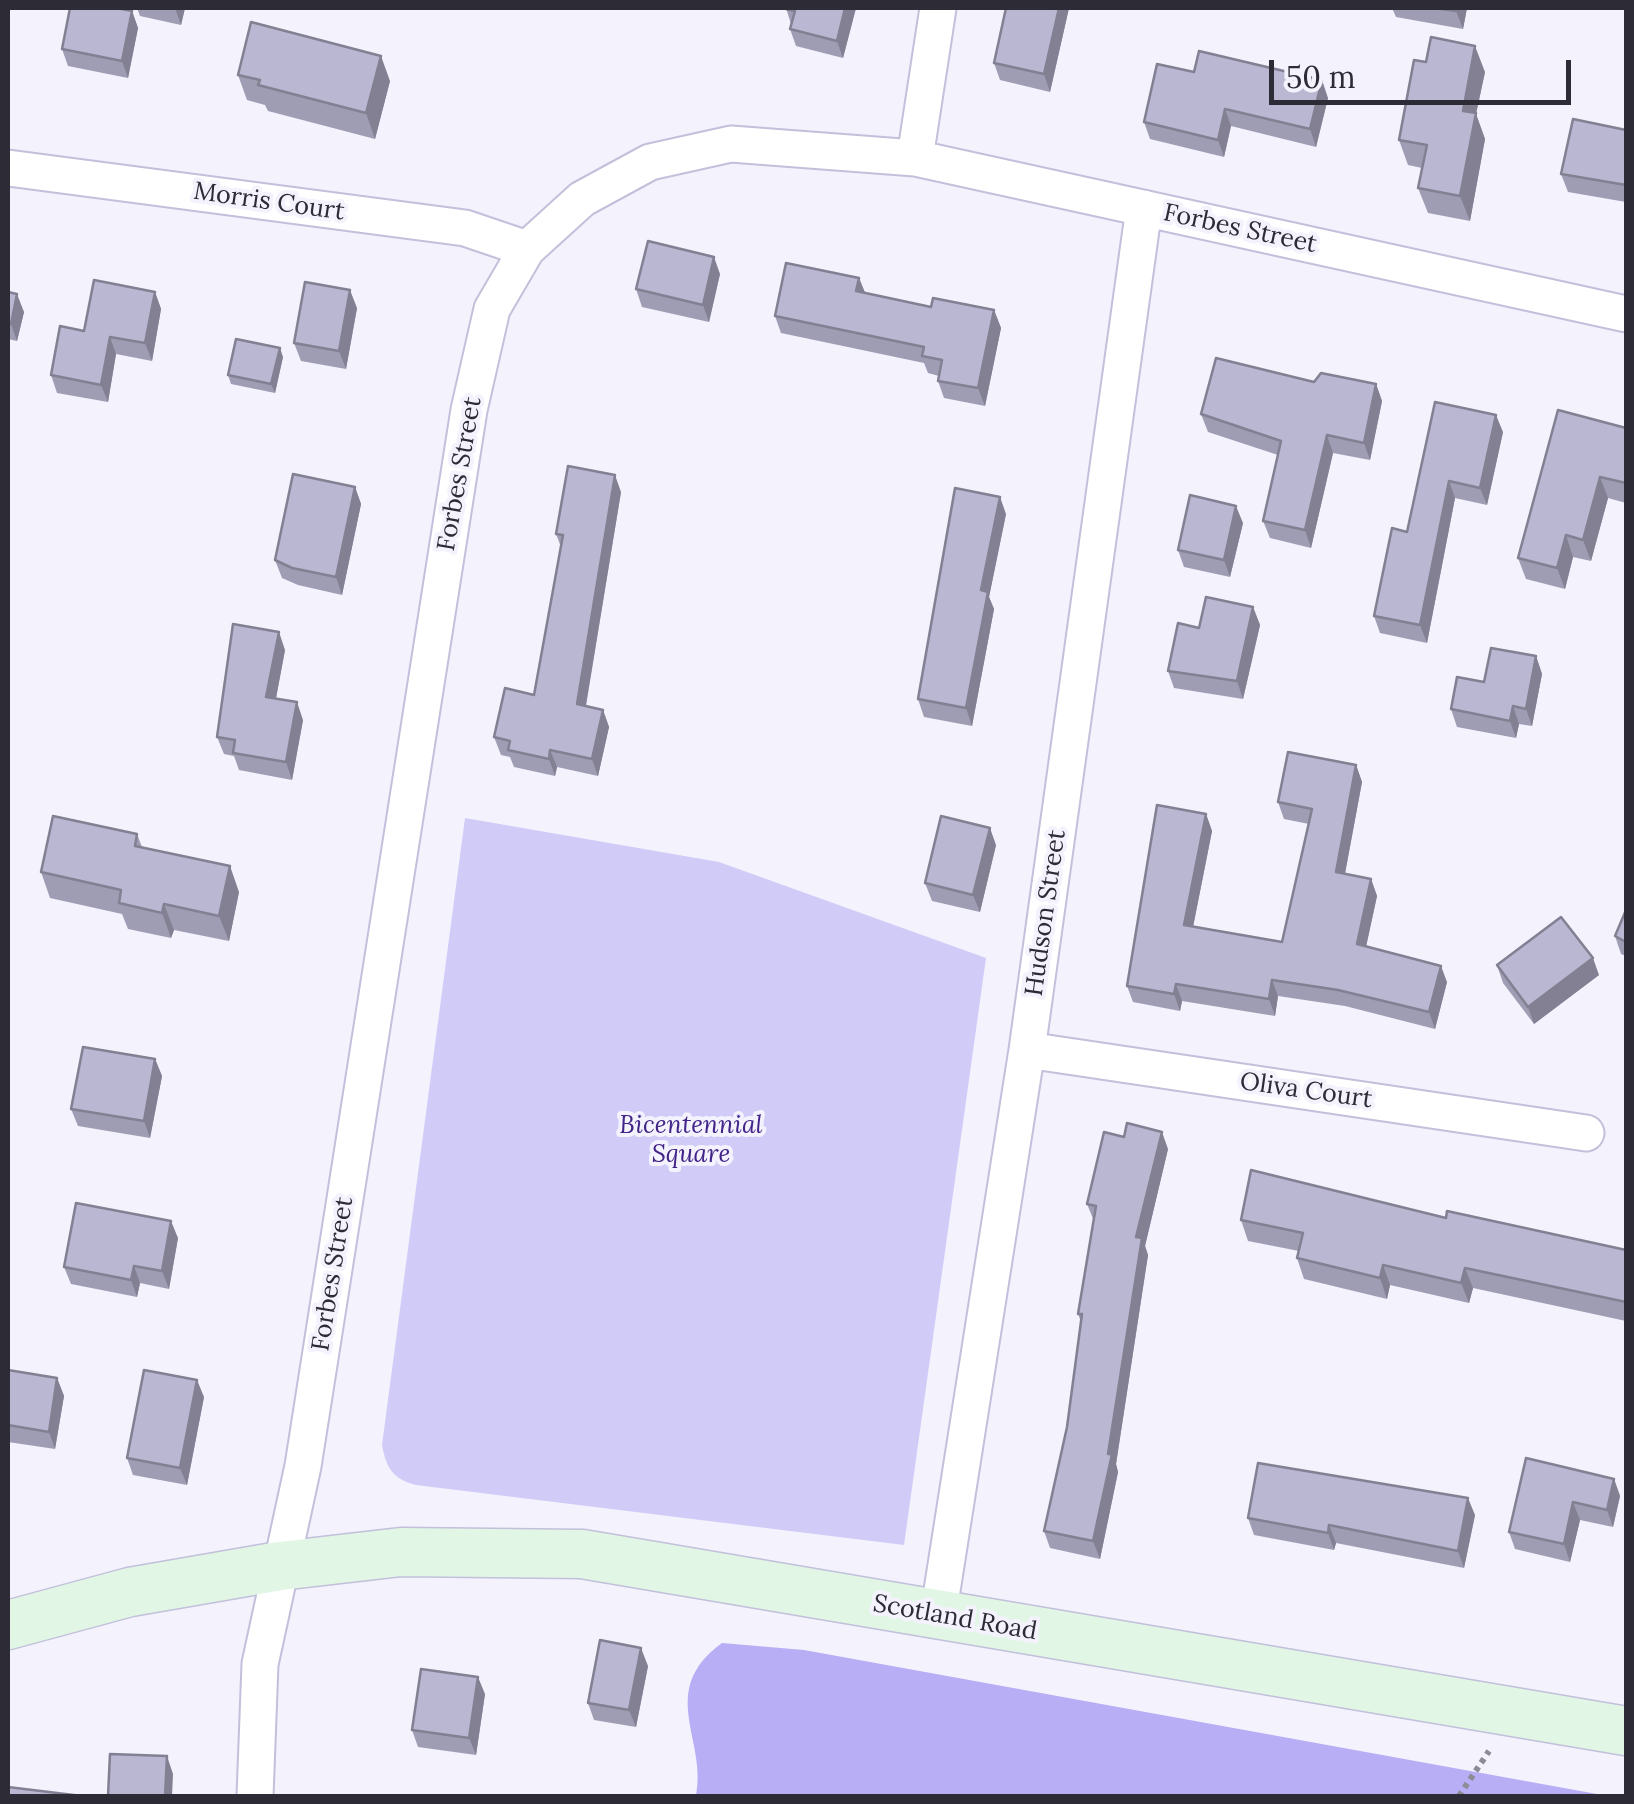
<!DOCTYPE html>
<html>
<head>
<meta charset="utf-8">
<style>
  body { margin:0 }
  #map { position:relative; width:1634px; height:1804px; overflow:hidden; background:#f3f2fd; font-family:Lora,serif }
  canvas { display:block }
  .frame { position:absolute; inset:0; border:10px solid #2d2c36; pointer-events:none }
  .scale { position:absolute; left:1269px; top:60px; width:302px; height:45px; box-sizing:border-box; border:5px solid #2d2c36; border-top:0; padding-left:12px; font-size:30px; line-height:35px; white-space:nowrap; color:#2d2c36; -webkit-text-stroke:8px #f3f2fd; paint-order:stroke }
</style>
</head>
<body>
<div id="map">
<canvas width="1634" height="1804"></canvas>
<div class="frame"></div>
<div class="scale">50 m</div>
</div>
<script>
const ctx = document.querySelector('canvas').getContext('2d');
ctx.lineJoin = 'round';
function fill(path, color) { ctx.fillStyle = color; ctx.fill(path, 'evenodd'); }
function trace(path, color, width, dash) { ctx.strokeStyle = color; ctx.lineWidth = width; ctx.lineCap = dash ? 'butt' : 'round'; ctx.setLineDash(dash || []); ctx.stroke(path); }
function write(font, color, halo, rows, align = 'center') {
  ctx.font = font + ' Lora,serif'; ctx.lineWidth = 8; ctx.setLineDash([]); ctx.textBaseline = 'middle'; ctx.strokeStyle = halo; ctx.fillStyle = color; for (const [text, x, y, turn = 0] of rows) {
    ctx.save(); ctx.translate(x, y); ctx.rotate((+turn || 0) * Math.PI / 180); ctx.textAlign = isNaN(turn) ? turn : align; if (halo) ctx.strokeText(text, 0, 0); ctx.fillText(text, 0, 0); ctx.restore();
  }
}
const green = new Path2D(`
  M465 818 719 862 986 958 904 1545 416 1485C392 1479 386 1467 382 1445Z`);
const forest = new Path2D(`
  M722 1643 804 1650 1608 1796H696C708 1740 656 1691 722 1643Z`);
const path = new Path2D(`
  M1459 1796 1489 1751`);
const minor = new Path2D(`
  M915 158 938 8
  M8 168 465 228 527 249
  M1027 1050 1586 1133
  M938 1616 1027 1050 1144 208
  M255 1796 260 1664 303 1466 469 410 492 309 527 249 582 199 650 162 731 144 915 158 1626 314`);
const secondary = new Path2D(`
  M8 1625 130 1592 280 1566 401 1552 582 1554 1626 1731`);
const wall = new Path2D(`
  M137 8H185L181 25 140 16Z
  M786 8H856L843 58 796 46 790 29 791 24Z
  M1069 8 1050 92 1000 80 994 63Z
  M1392 8H1467L1463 29 1396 17Z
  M132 11 138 28 128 78 68 66 62 49Z
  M1194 72 1328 98 1316 147 1231 126 1224 157 1150 139 1144 122Z
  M1485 72 1476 114 1485 139 1470 221 1428 213 1418 188 1422 168 1408 165 1399 140Z
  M238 75 390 81 375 139 268 111 265 105 247 100Z
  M1626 130V202L1568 192 1561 174Z
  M720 274 709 322 642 307 636 289Z
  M859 278 865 293 931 307 994 310 1001 328 985 406 944 398 938 381 939 376 928 373 924 363 781 333 775 316Z
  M8 292 24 312 17 341 8 339Z
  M155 292 161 309 152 361 116 354 108 402 57 393 51 375 84 331Z
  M357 308 346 369 301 361 294 343Z
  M283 357 275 393 231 384 228 375Z
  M1314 382 1376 384 1382 401 1370 460 1333 453 1311 548 1270 538 1263 521 1278 455 1208 432 1201 414Z
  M1435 402 1503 432 1487 505 1455 498 1427 643 1380 633 1374 616 1407 532Z
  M1626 428V503L1608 498 1591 561 1573 557 1565 589 1526 579 1518 558Z
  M355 487 361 504 342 595 298 585 282 578 275 560Z
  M621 492 586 706 603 710 609 727 598 776 557 767 555 776 514 767 510 757 501 755 494 737 534 695 561 547 556 534Z
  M1006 514 989 597 994 609 972 726 924 717 918 699Z
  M1243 523 1230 577 1184 567 1178 550Z
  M1253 607 1260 625 1243 699 1174 688 1168 671 1199 628Z
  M285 650 276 698 303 720 292 780 239 770 234 756 224 754 217 737Z
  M1536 656 1542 674 1532 726 1519 724 1516 738 1457 727 1451 709 1484 682Z
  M1356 765 1362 782 1345 874 1371 879 1377 896 1366 946 1447 982 1435 1029 1345 1006 1278 996 1275 1016 1182 1001 1180 1011 1133 1002 1127 986 1206 814 1212 831 1193 927 1282 942 1309 824 1284 819 1278 802Z
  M137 834 142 847 239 892 229 941 174 930 171 938 128 929 122 914 50 898 41 872Z
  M996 845 980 912 932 901 925 883Z
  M1626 910V956L1621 954 1615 936Z
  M1497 965 1599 975 1534 1024 1503 983Z
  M155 1059 162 1076 150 1138 78 1126 71 1109Z
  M1168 1149 1145 1246 1148 1255 1116 1464 1118 1472 1100 1559 1050 1548 1044 1531 1067 1427 1081 1322 1078 1314 1094 1221 1087 1204Z
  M1446 1218 1626 1250V1321L1473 1288 1469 1303 1390 1285 1387 1299 1304 1279 1297 1258 1299 1251 1248 1241 1241 1220Z
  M178 1238 169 1289 140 1283 137 1297 71 1284 64 1267Z
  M8 1370 57 1378 64 1396 55 1449 8 1442Z
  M204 1397 187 1485 133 1475 127 1458Z
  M1614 1479 1620 1496 1613 1527 1580 1520 1570 1562 1515 1549 1509 1532Z
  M1475 1515 1464 1568 1336 1543 1334 1550 1254 1535 1248 1518Z
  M648 1666 636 1727 594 1720 588 1703Z
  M485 1694 476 1755 418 1747 412 1730Z`);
const shadedWall = new Path2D(`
  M175 8H185L181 25Z
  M845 8H856L843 58 837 41Z
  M1059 8H1069L1050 92 1044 74Z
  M1457 8H1467L1463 29 1456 11Z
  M132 11 138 28 128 78 122 61Z
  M1475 46 1485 72 1476 114 1485 139 1470 221 1460 196 1463 111Z
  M381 56 390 81 375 139 366 113Z
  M1322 80 1328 98 1316 147 1310 129Z
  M1225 109 1231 126 1224 157 1218 140Z
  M714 257 720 274 709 322 703 305Z
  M859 278 866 295 856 291Z
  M350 290 357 308 346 369 339 351Z
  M155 292 161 309 152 361 145 343Z
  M17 294 24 312 17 341 11 324Z
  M994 310 1001 328 985 406 978 388Z
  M110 337 116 354 108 402 101 385Z
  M280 348 283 357 275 393 271 384Z
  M1376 384 1382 401 1370 460 1364 443Z
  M1496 415 1503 432 1487 505 1480 488Z
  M1327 435 1333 453 1311 548 1305 530Z
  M615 475 621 492 583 722 577 704Z
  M1600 477 1608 498 1591 561 1583 540Z
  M1449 481 1455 498 1427 643 1420 625Z
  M355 487 361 504 342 595 336 577Z
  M1000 497 1006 514 989 597 994 609 972 726 966 708 981 590Z
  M1236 506 1243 523 1230 577 1224 560Z
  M1566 535 1573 557 1565 589 1557 568Z
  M1253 607 1260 625 1243 699 1237 681Z
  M279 632 285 650 273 714 266 697Z
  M1536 656 1542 674 1532 726 1526 709Z
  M297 702 303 720 292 780 286 762Z
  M1513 706 1519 724 1516 738 1510 721Z
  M603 710 609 727 598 776 592 759Z
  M550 750 557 767 555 776 549 759Z
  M1356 765 1362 782 1342 889 1336 872Z
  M1206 814 1212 831 1190 942 1184 925Z
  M990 828 996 845 980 912 973 895Z
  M230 866 239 892 229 941 219 916Z
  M1371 879 1377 896 1363 961 1357 944Z
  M164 904 174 930 171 938 162 913Z
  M1593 958 1599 975 1534 1024 1528 1007Z
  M1441 966 1447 982 1435 1029 1429 1012Z
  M1272 980 1278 996 1275 1016 1269 999Z
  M1176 984 1182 1001 1180 1011 1174 994Z
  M155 1059 162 1076 150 1138 144 1121Z
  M1162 1132 1168 1149 1145 1246 1148 1255 1116 1464 1118 1472 1100 1559 1093 1541 1108 1454 1136 1237Z
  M171 1221 178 1238 169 1289 162 1271Z
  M1383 1265 1390 1285 1387 1299 1380 1278Z
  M134 1266 140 1283 137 1297 131 1280Z
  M1465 1268 1473 1288 1469 1303 1461 1283Z
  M57 1378 64 1396 55 1449 49 1432Z
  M197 1380 204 1397 187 1485 180 1468Z
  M1614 1479 1620 1496 1613 1527 1607 1510Z
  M1468 1498 1475 1515 1464 1568 1458 1551Z
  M1573 1502 1580 1520 1570 1562 1564 1544Z
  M1329 1525 1336 1543 1334 1550 1328 1533Z
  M641 1648 648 1666 636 1727 629 1710Z
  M478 1677 485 1694 476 1755 469 1738Z
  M167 1756 173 1774 172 1796H165Z`);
const building = new Path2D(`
  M70 8H116L132 11 122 61 62 49Z
  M786 8H845L837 41 790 29 795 11 786 9Z
  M1006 8H1059L1044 74 994 63Z
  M1434 8H1457L1456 11Z
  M251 22 381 56 366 113 258 85 260 80 238 75Z
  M1431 37 1475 46 1463 111 1476 113 1460 196 1418 188 1427 145 1399 140 1414 60 1426 62Z
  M1199 51 1322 80 1310 129 1225 109 1218 140 1144 122 1157 64 1194 72Z
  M1573 119 1626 130V185L1561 174Z
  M648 241 714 257 703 305 636 289Z
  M786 263 859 278 856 291 931 307 933 298 994 310 978 388 938 381 942 360 922 356 924 347 775 316Z
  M94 280 155 292 145 343 110 337 101 385 51 375 60 326 84 331Z
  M305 282 350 290 339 351 294 343Z
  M8 292 17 294 11 324 8 323Z
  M236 339 280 348 271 384 228 375Z
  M1216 358 1314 382 1321 373 1376 384 1364 443 1327 435 1305 530 1263 521 1281 441 1201 414Z
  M1435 402 1496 415 1480 488 1449 481 1420 625 1374 616 1392 528 1407 532Z
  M1558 410 1626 428V483L1600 477 1583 540 1566 535 1557 568 1518 558Z
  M568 466 615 475 577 704 603 710 592 759 550 750 549 759 508 750 510 741 494 737 505 688 534 695 563 535 556 534Z
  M293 474 355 487 336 577 292 568 275 560Z
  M955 488 1000 497 981 590 988 592 966 708 918 699Z
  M1190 495 1236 506 1224 560 1178 550Z
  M1206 597 1253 607 1237 681 1168 671 1178 623 1199 628Z
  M233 624 279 632 266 697 297 702 286 762 233 753 235 740 217 737Z
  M1491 648 1536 656 1526 709 1513 706 1510 721 1451 709 1457 677 1484 682Z
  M1288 752 1356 765 1336 872 1371 879 1357 944 1441 966 1429 1012 1338 990 1272 980 1269 999 1176 984 1174 994 1127 986 1157 805 1206 814 1184 925 1282 942 1312 809 1278 802Z
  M53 816 137 834 135 846 230 866 219 916 164 904 162 913 119 903 121 890 41 872Z
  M941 816 990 828 973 895 925 883Z
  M1626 910V942L1615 936Z
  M1561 917 1593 958 1528 1007 1497 965Z
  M83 1047 155 1059 144 1121 71 1109Z
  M1127 1123 1162 1132 1136 1237 1142 1238 1108 1454H1112L1093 1541 1044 1531 1067 1427 1082 1314H1078L1096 1206 1087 1204 1104 1132 1124 1137Z
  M1251 1170 1446 1218 1447 1211 1626 1250V1302L1465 1268 1461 1283 1383 1265 1380 1278 1297 1258 1303 1233 1241 1220Z
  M76 1203 171 1221 162 1271 134 1266 131 1280 64 1267Z
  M8 1370 57 1378 49 1432 8 1425Z
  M144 1370 197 1380 180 1468 127 1458Z
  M1526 1458 1614 1479 1607 1510 1573 1502 1564 1544 1509 1532Z
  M1258 1463 1468 1498 1458 1551 1329 1525 1328 1533 1248 1518Z
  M600 1640 641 1648 629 1710 588 1703Z
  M421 1669 478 1677 469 1738 412 1730Z
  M110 1754 167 1756 165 1796H108Z
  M8 1787 82 1796H8Z`);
const streetNames = [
  ["Morris Court",269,202,8],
  ["Forbes Street",1240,229,12],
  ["Forbes Street",460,474,-80],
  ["Hudson Street",1046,913,-82],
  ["Oliva Court",1306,1091,8],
  ["Forbes Street",333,1274,-81],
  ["Scotland Road",955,1618,10]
];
const parkNames = [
  ["Bicentennial",691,1126],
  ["Square",691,1155]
];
fill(green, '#d1ccf7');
fill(forest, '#b7aef5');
trace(minor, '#c2c0da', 39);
trace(secondary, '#c2c0da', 51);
trace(path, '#8c8b96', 6, [5, 5]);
trace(minor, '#fff', 35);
trace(secondary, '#e1f6e5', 48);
fill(wall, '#9f9db4');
fill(shadedWall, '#828092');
fill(building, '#b9b7d1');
trace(building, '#828092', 2.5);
write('25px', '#2d2c36', '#f3f2fd', streetNames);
write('italic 25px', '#422489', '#f3f2fd', parkNames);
</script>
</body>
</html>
